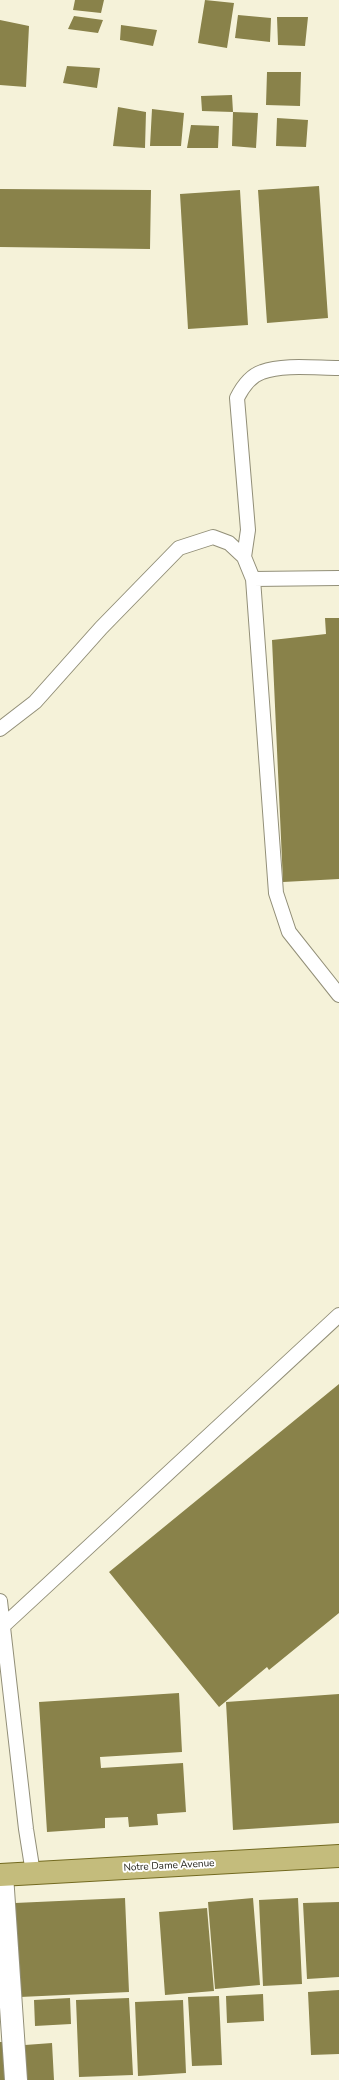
<!DOCTYPE html>
<html>
<head>
<meta charset="utf-8">
<style>
  body { margin:0 }
  canvas { display:block; background:#f5f2d9 }
</style>
</head>
<body>
<canvas width="339" height="2080"></canvas>
<script>
const ctx = document.querySelector('canvas').getContext('2d');
ctx.lineJoin = 'round';
function fill(path, color) { ctx.fillStyle = color; ctx.fill(path, 'evenodd'); }
function trace(path, color, width, dash) { ctx.strokeStyle = color; ctx.lineWidth = width; ctx.lineCap = dash ? 'butt' : 'round'; ctx.setLineDash(dash || []); ctx.stroke(path); }
function write(font, color, halo, rows, align = 'center') {
  ctx.font = font + ' "Nunito Sans",sans-serif'; ctx.lineWidth = 4; ctx.setLineDash([]); ctx.textBaseline = 'middle'; ctx.strokeStyle = halo; ctx.fillStyle = color; for (const [text, x, y, turn = 0] of rows) {
    ctx.save(); ctx.translate(x, y); ctx.rotate((+turn || 0) * Math.PI / 180); ctx.textAlign = isNaN(turn) ? turn : align; if (halo) ctx.strokeText(text, 0, 0); ctx.fillText(text, 0, 0); ctx.restore();
  }
}
const building = new Path2D(`
  M75 0H104L101 13 73 10Z
  M205 0 234 3 227 48 198 43Z
  M238 15 271 18 270 42 235 38Z
  M74 16 103 20 98 33 68 29Z
  M277 17H308L305 46 278 45Z
  M0 20 29 26 26 87 0 85Z
  M121 25 157 30 153 46 120 40Z
  M67 66 100 68 97 88 63 83Z
  M267 72H301L300 106 266 105Z
  M232 95 233 112 202 111 201 96Z
  M118 107 146 112 145 148 113 146Z
  M152 109 184 113 181 146H150Z
  M233 112 258 113 256 148 232 146Z
  M277 118 308 120 306 147 276 146Z
  M191 125 219 126 218 148H187Z
  M319 186 328 318 267 323 258 190Z
  M0 189 151 190 150 249 0 247Z
  M240 190 248 325 188 329 180 194Z
  M325 618H339V879L283 882 272 640 326 634Z
  M339 1384V1613L269 1670 267 1667 219 1707 109 1572Z
  M179 1693 182 1752 100 1757 101 1768 183 1763 186 1812 157 1814 158 1825 129 1827 128 1817 105 1818V1828L47 1832 39 1702Z
  M339 1694V1823L233 1830 226 1702Z
  M125 1898 129 1992 20 1997 15 1903Z
  M253 1898 260 1985 215 1989 208 1902Z
  M298 1898 302 1984 263 1986 259 1900Z
  M339 1902V1977L307 1979 303 1903Z
  M207 1908 214 1991 165 1995 159 1912Z
  M339 1990V2054L311 2055 308 1992Z
  M263 1994 264 2021 227 2023 226 1996Z
  M219 1996 222 2065 192 2066 188 1997Z
  M70 1998 71 2024 35 2026 34 2000Z
  M129 1998 133 2075 79 2077 76 2000Z
  M183 2000 186 2073 138 2076 135 2002Z
  M0 2042H5L8 2080H0Z
  M52 2043 54 2080H26L25 2045Z`);
const service = new Path2D(`
  M244 557 248 530 237 398C242 388 250 376 262 372 283 364 316 368 339 368
  M253 579 276 893 289 932 339 995
  M0 729 35 702 101 628 179 548 213 537 229 543 244 557 253 579 339 578
  M0 1601 26 1829 33 1873
  M0 1624 3 1626 339 1315`);
const minor = new Path2D(`
  M2 1875 16 2080`);
const primary = new Path2D(`
  M0 1875 339 1856`);
const streetNames = [
  ["Notre Dame Avenue",169,1866,-3]
];
fill(building, '#89824a');
trace(service, '#928f78', 16);
trace(minor, '#928f78', 24);
trace(primary, '#736a20', 24);
trace(service, '#fff', 14);
trace(minor, '#fff', 22);
trace(primary, '#c4bc7c', 22);
write('10px', '#24231a', '#fff', streetNames);
</script>
</body>
</html>
